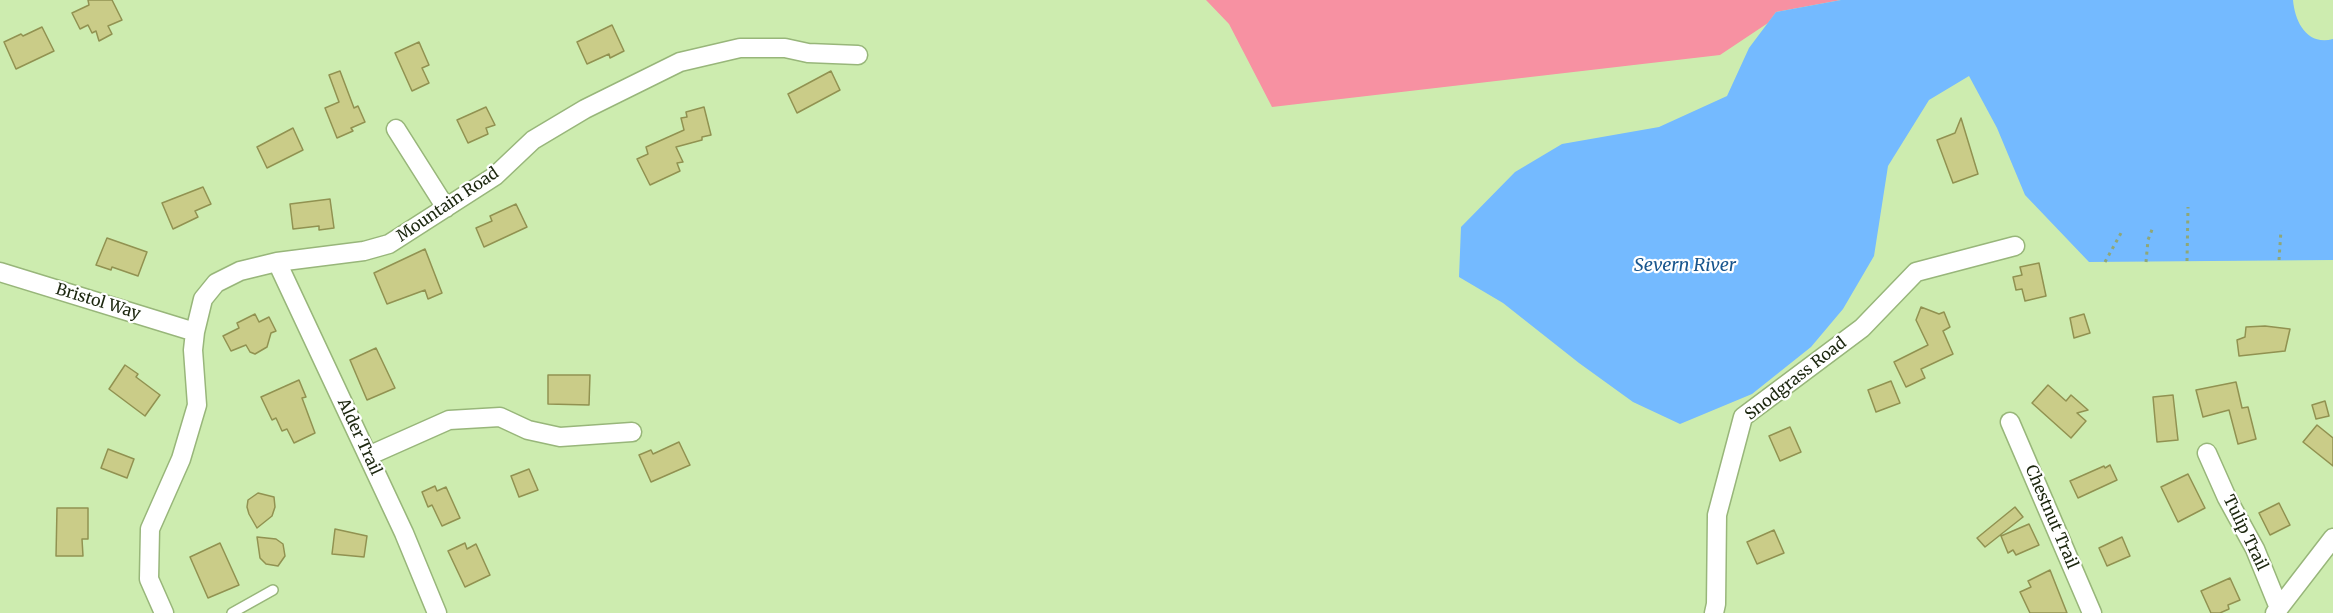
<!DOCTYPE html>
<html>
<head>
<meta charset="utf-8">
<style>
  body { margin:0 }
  canvas { display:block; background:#cdecaf }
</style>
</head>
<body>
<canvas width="2333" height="613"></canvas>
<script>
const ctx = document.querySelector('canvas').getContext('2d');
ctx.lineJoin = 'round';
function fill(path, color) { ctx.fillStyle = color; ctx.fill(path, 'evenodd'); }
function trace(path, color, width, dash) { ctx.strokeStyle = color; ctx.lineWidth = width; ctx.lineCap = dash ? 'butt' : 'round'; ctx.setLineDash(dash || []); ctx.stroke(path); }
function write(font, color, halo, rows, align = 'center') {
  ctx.font = font + ' Merriweather,serif'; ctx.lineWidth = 4.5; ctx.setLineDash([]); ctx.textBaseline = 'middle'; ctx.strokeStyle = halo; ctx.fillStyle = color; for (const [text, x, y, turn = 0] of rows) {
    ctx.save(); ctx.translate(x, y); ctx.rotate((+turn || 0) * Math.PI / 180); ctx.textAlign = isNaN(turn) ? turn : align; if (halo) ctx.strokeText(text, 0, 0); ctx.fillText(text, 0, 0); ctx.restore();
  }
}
const green = new Path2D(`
  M1206 0H1841L1776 12 1768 23 1720 55 1272 107 1229 24Z`);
const water = new Path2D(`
  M1841 0H2293C2295 22 2307 46 2333 39V260L2089 262 2025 195 1997 128 1969 76 1929 100 1888 166 1874 256 1843 309 1811 347 1752 394 1680 424 1633 402 1579 363 1503 303 1459 277 1461 227 1515 172 1562 144 1659 127 1727 96 1749 48 1776 12Z`);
const building = new Path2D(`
  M88 0H112L122 20 108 26 112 34 99 41 96 31 92 33 88 25 80 29 72 13 89 5Z
  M612 25 624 51 610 58 609 54 587 64 577 42Z
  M42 27 54 51 16 69 4 42 21 34 23 36Z
  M419 42 429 65 422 68 429 83 412 91 395 53Z
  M340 71 354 108 358 106 365 122 351 128 353 131 337 138 325 108 339 102 329 75Z
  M831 71 840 90 797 113 788 94Z
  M486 107 495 125 486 128 488 134 468 143 457 120Z
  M704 107 711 135 702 137V140L676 147 683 162 677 163 680 171 650 185 637 159 648 154 646 147 684 130 681 118 687 117 686 112Z
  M1961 118 1978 174 1953 183 1937 140 1955 133Z
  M293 128 303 150 267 168 257 147Z
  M203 187 211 204 195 211 198 217 173 229 162 203Z
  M330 199 334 228 319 230V226L293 229 290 204Z
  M516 204 527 227 484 247 476 228 492 221 490 216Z
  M107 238 147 252 138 276 112 267 111 270 96 265Z
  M425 249 442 293 428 299 425 290 387 304 374 273Z
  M2039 263 2046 296 2025 301 2022 289 2016 290 2013 277 2022 275 2020 267Z
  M1921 307 1939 314 1944 312 1950 327 1943 331 1953 354 1921 369 1925 378 1906 387 1894 362 1928 345 1916 320Z
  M255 314 259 322 269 317 276 331 271 333 267 347 255 354 250 352 246 345 231 351 223 336 239 328 237 323Z
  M2084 314 2090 333 2074 338 2070 318Z
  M2265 326 2290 329 2285 351 2239 356 2237 340 2245 337 2246 327Z
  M376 348 395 388 367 400 350 360Z
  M125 365 138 374 136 377 160 395 145 416 109 389Z
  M548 375H590L589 405 548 404Z
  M299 380 306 397 302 398 315 433 294 443 287 429 282 431 276 418 272 420 261 397Z
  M1891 381 1900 403 1876 412 1868 390Z
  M2236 382 2242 408 2248 407 2256 439 2238 444 2229 410 2203 417 2196 390Z
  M2048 385 2066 401 2071 395 2088 410 2077 413 2086 421 2071 438 2032 403Z
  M2173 395 2178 440 2157 442 2153 397Z
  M2325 401 2329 416 2316 419 2312 405Z
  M2317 425 2333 438V466L2303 442Z
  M1790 427 1801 452 1780 461 1769 436Z
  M679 442 690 465 651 482 639 455 651 450 653 454Z
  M108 449 134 459 127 478 101 468Z
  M2110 465 2117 480 2078 498 2070 481 2104 466 2105 468Z
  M529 469 538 490 519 497 511 476Z
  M2188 474 2205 508 2178 522 2161 487Z
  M435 486 437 491 446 487 460 518 442 526 432 505 428 507 422 492Z
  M258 493 274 497 275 507 272 516 257 528 249 514 247 507 248 500Z
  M2279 503 2290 525 2270 535 2259 513Z
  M2015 507 2023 517 1985 547 1977 538Z
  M57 508H88V539H82L83 556H56Z
  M2029 524 2039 545 2016 555 2013 550 2008 553 2001 536Z
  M335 529 367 536 364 557 332 554Z
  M1774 530 1784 553 1757 564 1747 542Z
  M257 537 276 539 283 544 285 556 278 566 266 564 260 558Z
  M2122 537 2130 556 2107 566 2099 548Z
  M220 543 239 585 208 598 190 557Z
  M465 543 467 549 476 544 490 575 465 587 448 551Z
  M2050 570 2067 613H2030L2020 592 2031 587 2028 581Z
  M2230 578 2240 600 2228 605 2229 609 2220 613H2211L2201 591Z`);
const path = new Path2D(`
  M2279 260 2281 230
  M2187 261 2188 207
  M2105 262 2121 233
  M2146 262 2148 240 2153 227`);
const service = new Path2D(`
  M232 613 273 590`);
const minor = new Path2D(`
  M396 129 446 208
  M277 262 404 533 437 613
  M0 272 195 332
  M2010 422 2092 613
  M2207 453 2227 498 2255 549 2279 608 2275 613
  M368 456 449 420 500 417 528 430 560 437 632 432
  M2279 608 2333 538
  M164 613 149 579 150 529 181 459 197 405 193 350 195 332 203 299 216 283 240 271 277 262 364 251 389 244 495 176 533 140 585 109 680 62 740 48H785L808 53 858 55
  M1714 613 1716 604 1717 515 1743 417 1862 328 1916 272 2015 246`);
const streetNames = [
  ["Mountain Road",448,205,-34],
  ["Bristol Way",98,302,17],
  ["Snodgrass Road",1796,379,-38],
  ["Alder Trail",359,437,65],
  ["Chestnut Trail",2051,517,67],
  ["Tulip Trail",2245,533,64]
];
const waterNames = [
  ["Severn River",1685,266]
];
fill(green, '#f791a2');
fill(water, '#74baff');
fill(building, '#cacc88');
trace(building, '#919251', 1.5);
trace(service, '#98b67a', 12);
trace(minor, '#98b67a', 21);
trace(path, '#8fa777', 3, [3, 4.5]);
trace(service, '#fff', 9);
trace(minor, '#fff', 18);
write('16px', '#1b260e', '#fff', streetNames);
write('italic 18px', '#18568e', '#fff', waterNames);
</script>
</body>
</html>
